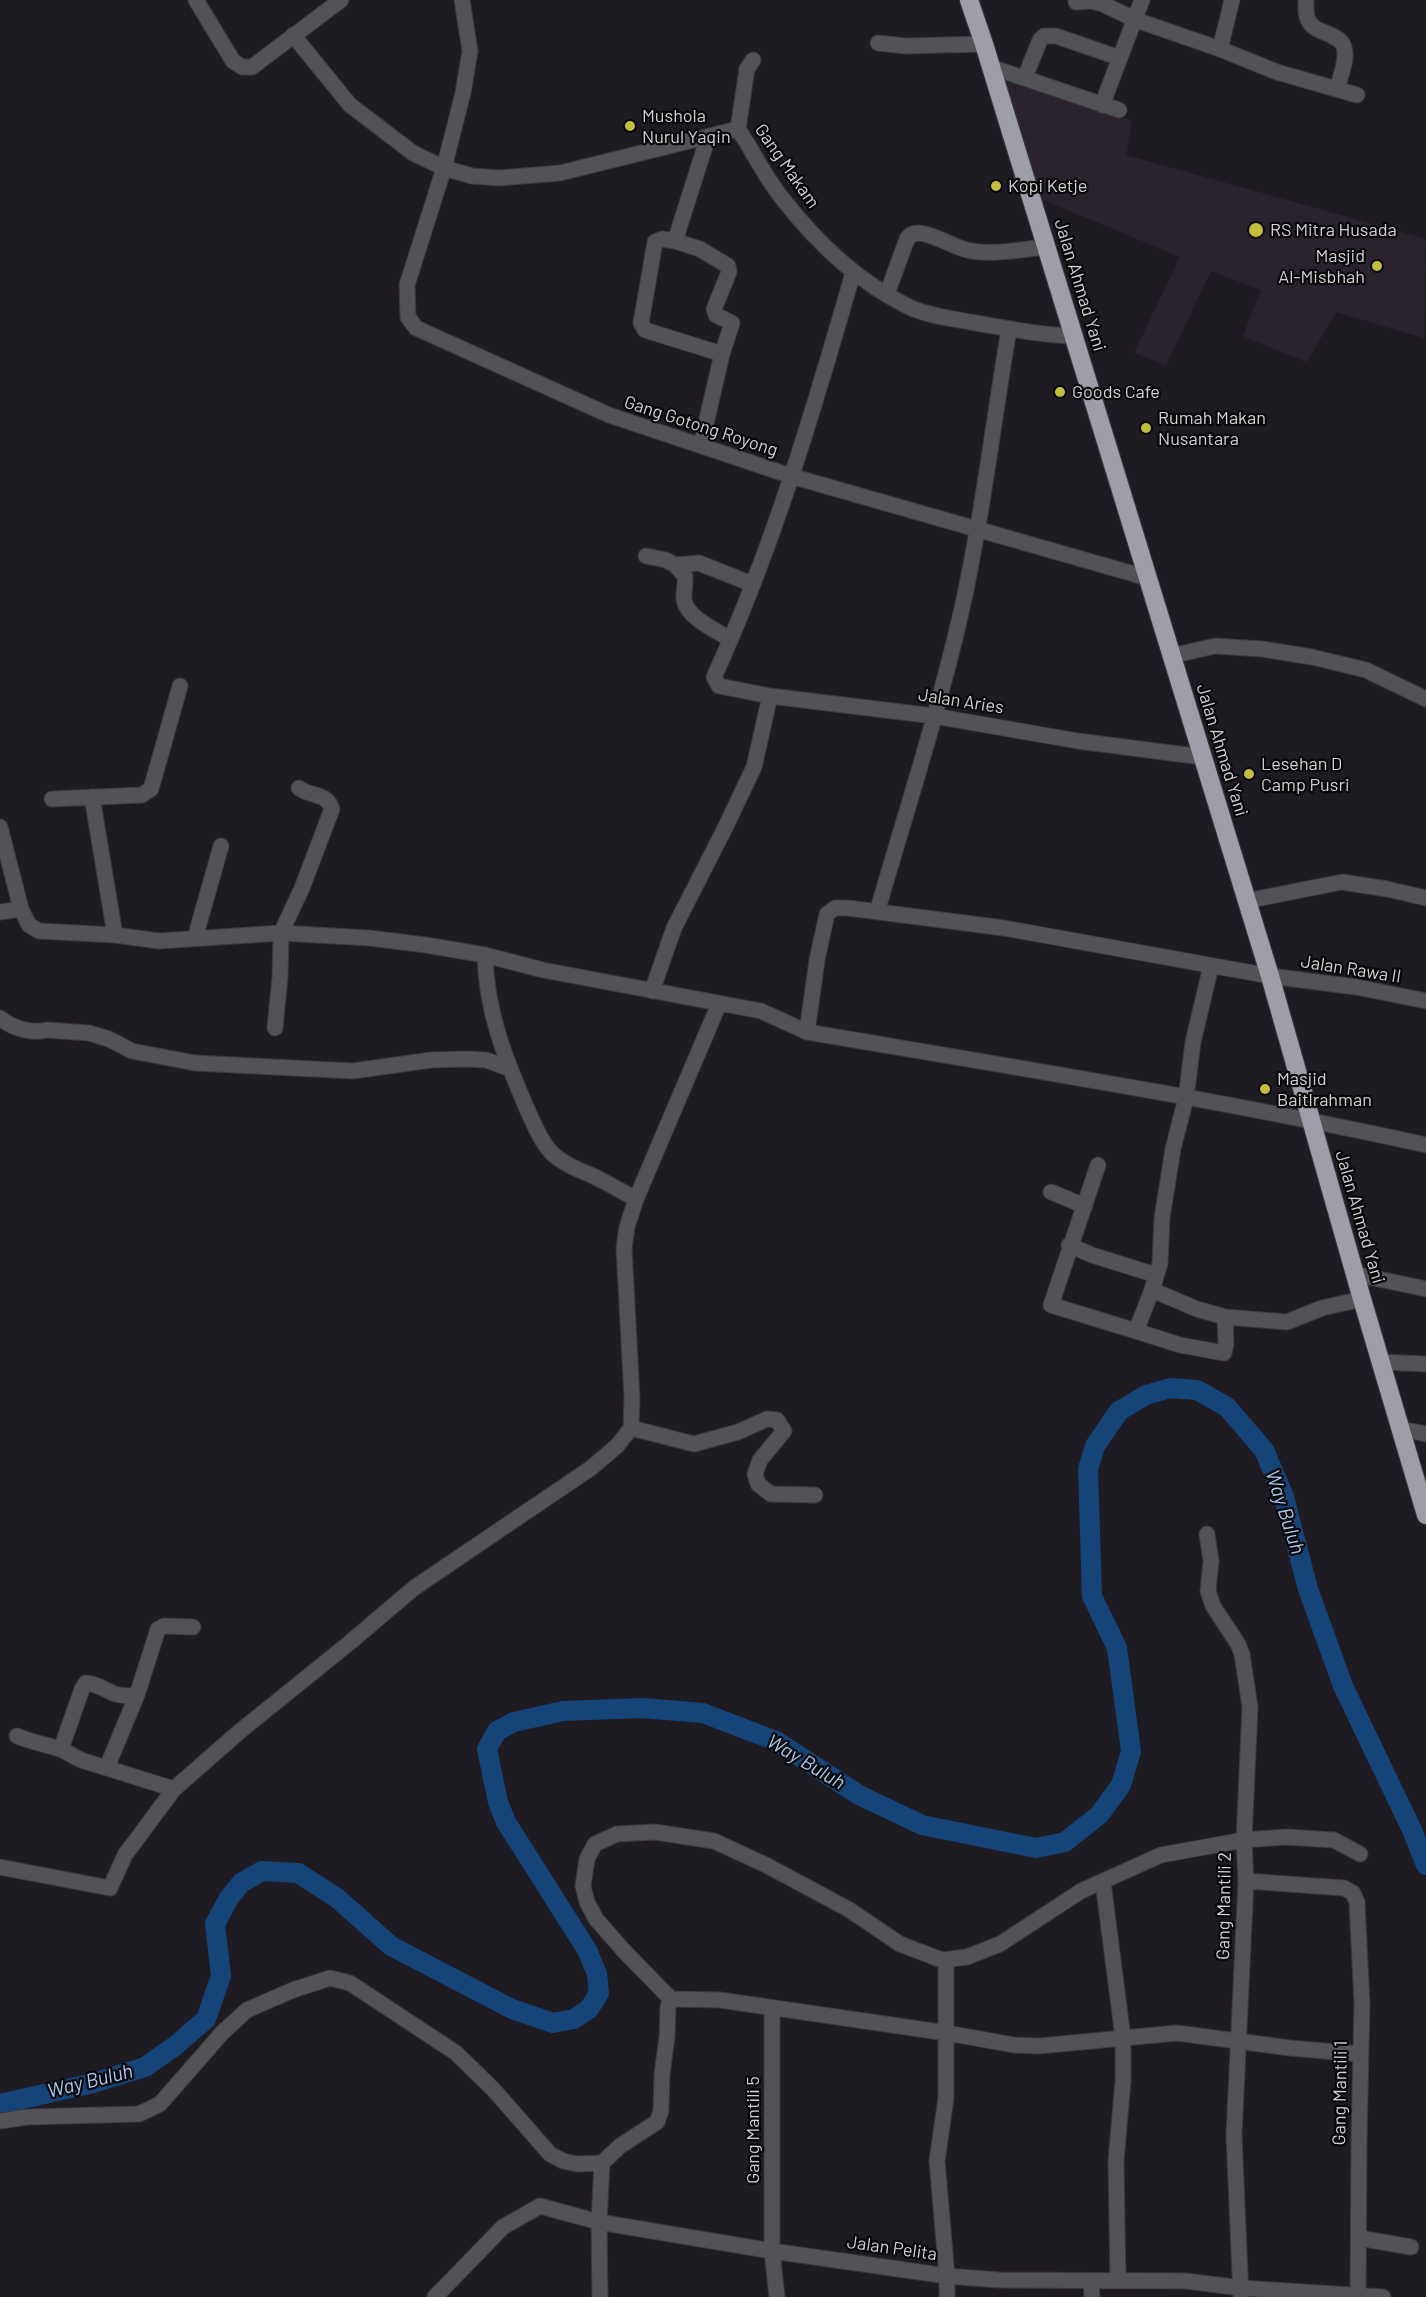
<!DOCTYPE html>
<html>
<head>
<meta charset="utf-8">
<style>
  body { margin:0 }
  canvas { display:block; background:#1f1b22 }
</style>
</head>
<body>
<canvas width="1426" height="2297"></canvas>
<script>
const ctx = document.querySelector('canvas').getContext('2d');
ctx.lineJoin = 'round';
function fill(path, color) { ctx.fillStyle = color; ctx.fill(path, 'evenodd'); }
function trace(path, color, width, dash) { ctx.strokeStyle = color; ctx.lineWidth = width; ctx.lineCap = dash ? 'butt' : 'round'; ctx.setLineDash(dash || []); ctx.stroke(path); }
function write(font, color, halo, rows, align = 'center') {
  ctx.font = font + ' Barlow,sans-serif'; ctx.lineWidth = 4.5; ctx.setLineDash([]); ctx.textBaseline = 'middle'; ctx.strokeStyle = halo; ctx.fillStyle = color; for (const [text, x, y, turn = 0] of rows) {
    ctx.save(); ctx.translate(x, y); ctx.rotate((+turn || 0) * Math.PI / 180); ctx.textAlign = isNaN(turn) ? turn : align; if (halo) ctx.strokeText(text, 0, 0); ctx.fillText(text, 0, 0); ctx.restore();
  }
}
const built = new Path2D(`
  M1004 81 1132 120 1126 155 1426 239 1424 338 1336 312 1307 362 1243 336 1261 290 1211 271 1166 365 1134 353 1180 257 1037 197Z`);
const river = new Path2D(`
  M0 2104 93 2083 145 2067 175 2046 206 2019 221 1976 215 1924 229 1898 241 1883 262 1871 298 1873 337 1898 391 1946 512 2009 553 2023 574 2019 589 2009 599 1993 597 1974 587 1950 506 1822 498 1802 487 1749 497 1731 514 1722 563 1711 642 1708 703 1713 776 1741 859 1795 922 1825 1036 1848 1065 1842 1099 1815 1121 1785 1131 1751 1117 1648 1092 1596 1088 1469 1095 1446 1119 1411 1146 1395 1170 1388 1197 1390 1227 1407 1264 1450 1284 1497 1308 1589 1343 1686 1412 1830 1426 1865`);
const minor = new Path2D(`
  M196 0 233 61 242 67H252L341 0
  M462 0 470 51 463 93 444 168 407 285 408 317 416 328 609 415 791 476 1148 578
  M1306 0C1306 7 1305 17 1310 23 1317 34 1340 33 1344 47 1348 59 1340 77 1337 89
  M1076 2 1091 1 1103 4 1136 20 1220 49 1277 72 1357 95
  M293 35 350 105 413 153 444 168 472 176 499 178 560 173 738 129C753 151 765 177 782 198 816 242 858 282 909 307 928 316 950 318 970 322 1005 328 1039 335 1074 336
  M878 43 906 46 984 44
  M1220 49 1232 0
  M991 67 1119 110
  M1025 77 1040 40 1044 36H1056L1120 58
  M1102 105 1142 0
  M738 129 747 69 753 60
  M675 241 700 249 728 266 729 272 714 309 716 315 732 323 722 354
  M853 273C814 409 773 548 714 677L719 686 770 696 934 716 1078 741 1202 757
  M887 294 907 239C917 222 951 247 967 250 992 256 1021 249 1047 247
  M701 445 722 354 645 330 641 323 655 242 662 239 675 241 708 137
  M646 556 666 560 675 565 699 563 752 584
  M675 565 685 576C686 584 683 593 684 600 687 617 717 632 731 639
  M1171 656 1215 646 1262 649 1312 657 1366 670 1426 699
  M92 797 115 935
  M52 799 142 795 151 789 180 686
  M0 827 21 909 29 925 39 931 115 935 159 941 281 933 369 938 426 945 485 955 543 970 761 1011 807 1032C1014 1067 1221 1100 1426 1145
  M1246 901 1342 882 1387 889 1426 898
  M0 912 21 909
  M877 912C906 812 938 713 961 613 982 519 993 424 1009 329
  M195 938 221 846
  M485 955C486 1011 505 1058 527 1109 534 1124 542 1145 555 1156 566 1165 578 1170 591 1175 606 1182 621 1191 636 1199
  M652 991 674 928 726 826 754 767 770 696
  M0 1018C12 1028 31 1034 47 1030L89 1033 109 1039 132 1051 195 1063 353 1071 431 1060 466 1059 486 1060 508 1068
  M275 1028 280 977 281 933 302 888 332 809C327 792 310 797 299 788
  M807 1032 817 960 827 914 835 908H848L1004 928 1270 976 1356 987 1426 1001
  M1098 1165 1051 1305 1136 1331 1152 1290 1160 1263 1162 1218 1173 1149 1186 1098 1193 1042 1211 966
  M1051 1192 1085 1206
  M1069 1245 1092 1255 1156 1275
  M1355 1274 1426 1289
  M1152 1290 1197 1309 1225 1317 1287 1322 1322 1308 1362 1299
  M1136 1331 1180 1345 1224 1353 1226 1345 1225 1317
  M1381 1362 1426 1364
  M631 1428 694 1444 738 1432 767 1419 777 1420 784 1431 760 1460 755 1474 758 1484 771 1494 815 1495
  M1401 1429 1426 1434
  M1207 1534 1211 1561 1208 1591 1213 1606 1238 1644 1242 1654 1250 1707 1244 1840 1246 1881 1234 2135 1241 2297
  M17 1736C31 1742 45 1744 59 1749 67 1751 75 1758 84 1761L174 1789
  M61 1749 82 1689 86 1683C107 1685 109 1699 137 1695
  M107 1767 137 1695 158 1629 164 1626 193 1627
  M0 1867 110 1888 125 1855 174 1789 239 1732 348 1644 414 1588 591 1468 617 1446 631 1428 632 1398 624 1248 627 1227 636 1199 719 1004
  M1246 1881 1344 1888 1353 1893 1357 1902 1362 2004 1359 2141 1358 2295
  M1103 1882 1123 2038V2081L1116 2161 1118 2281
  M946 1960V2098L937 2161 947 2276V2297
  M671 1999 720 2000 947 2033 1014 2045 1039 2046 1177 2033 1290 2048 1360 2054
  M772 2009V2251L777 2297
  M0 2121 27 2117 139 2114 160 2104 222 2033 247 2010 293 1990 330 1978 350 1983 456 2053 493 2089 550 2154 563 2161 577 2164 602 2163 620 2146 657 2122 661 2111 662 2074 667 2037 668 2006 671 1999 624 1951 596 1919 587 1902 583 1886 587 1859 595 1844 617 1834 655 1832 714 1841 766 1865 848 1909 900 1944 942 1960 967 1957 1000 1944 1081 1891 1161 1855 1244 1840 1286 1837 1334 1840 1360 1854
  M1359 2238 1411 2247
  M1091 2281 1092 2297
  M435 2297 503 2227 540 2206 599 2222 772 2251 947 2276 999 2280 1186 2281 1241 2288 1383 2297
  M600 2297 599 2222 602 2163`);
const highway = new Path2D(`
  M969 0 984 44 1270 976 1362 1299 1426 1515`);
const markers = [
  [630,126,6,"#c3bd3e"],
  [996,186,6,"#c3bd3e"],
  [1256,230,8,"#c3bd3e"],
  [1377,266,6,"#c3bd3e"],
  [1060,392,6,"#c3bd3e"],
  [1146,428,6,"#c3bd3e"],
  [1249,774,6,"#c3bd3e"],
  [1265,1089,6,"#c3bd3e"]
];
const poiNames = [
  ["Mushola",642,116],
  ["Nurul Yaqin",642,137],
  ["Kopi Ketje",1008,186],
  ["RS Mitra Husada",1270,230],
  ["Masjid",1365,256,"right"],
  ["Al-Misbhah",1365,277,"right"],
  ["Goods Cafe",1072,392],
  ["Rumah Makan",1158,418],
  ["Nusantara",1158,439],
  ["Lesehan D",1261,764],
  ["Camp Pusri",1261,785],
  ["Masjid",1277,1079],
  ["Baitlrahman",1277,1100]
];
const streetNames = [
  ["Gang Makam",787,166,55],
  ["Jalan Ahmad Yani",1080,285,73],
  ["Gang Gotong Royong",701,426,18],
  ["Jalan Aries",961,701,9],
  ["Jalan Ahmad Yani",1222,750,73],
  ["Jalan Rawa II",1351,969,9],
  ["Jalan Ahmad Yani",1360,1217,74],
  ["Gang Mantili 2",1224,1906,-89],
  ["Gang Mantili 1",1340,2093,-89],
  ["Gang Mantili 5",753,2130,-90],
  ["Jalan Pelita",892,2248,8]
];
const waterNames = [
  ["Way Buluh",1285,1512,72],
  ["Way Buluh",806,1762,31],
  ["Way Buluh",90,2081,-14]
];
fill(built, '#2a232e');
trace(river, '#144478', 20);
trace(minor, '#3c383f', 17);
trace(highway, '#3c383f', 20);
trace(minor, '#525356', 15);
trace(highway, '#9d9ea7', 18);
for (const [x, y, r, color] of markers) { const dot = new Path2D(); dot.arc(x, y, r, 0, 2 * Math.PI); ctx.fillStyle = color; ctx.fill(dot); trace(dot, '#080709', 2); }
write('18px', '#d4d1d5', '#080709', poiNames, 'left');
write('18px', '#d4d1d5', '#080709', streetNames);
write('italic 20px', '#a9c8ee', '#080709', waterNames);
</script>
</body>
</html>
